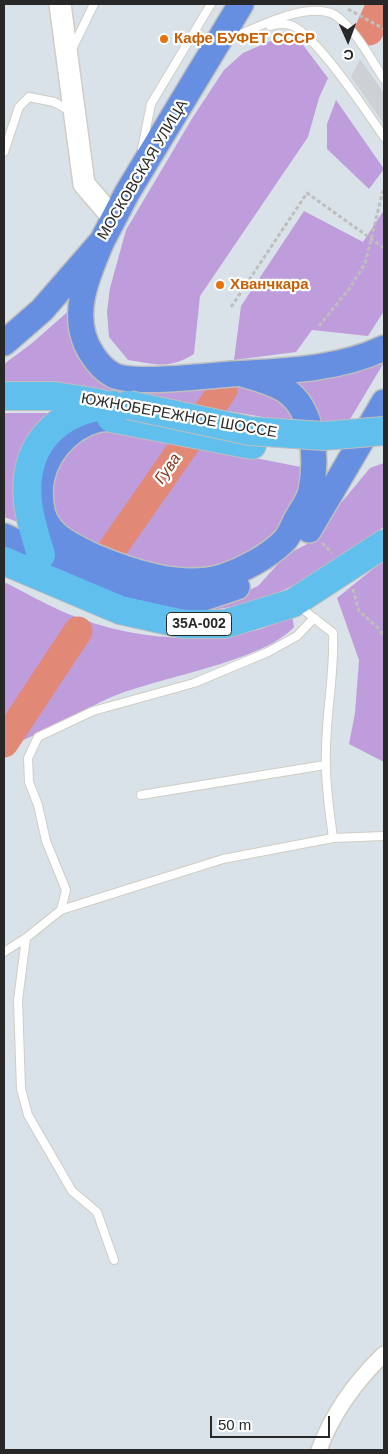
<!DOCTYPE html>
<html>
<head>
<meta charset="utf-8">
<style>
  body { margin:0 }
  #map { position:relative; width:388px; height:1454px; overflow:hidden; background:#dae2e9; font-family:Arial,sans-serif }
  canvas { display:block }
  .frame { position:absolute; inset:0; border:5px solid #282828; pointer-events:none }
  .north { position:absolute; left:323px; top:15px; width:50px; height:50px; -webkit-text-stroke:4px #fff; paint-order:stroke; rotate:178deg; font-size:14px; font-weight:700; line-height:20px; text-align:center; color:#282828 }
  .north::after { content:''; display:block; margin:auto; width:18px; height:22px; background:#282828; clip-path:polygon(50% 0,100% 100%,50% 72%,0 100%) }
  .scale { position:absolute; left:210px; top:1416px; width:120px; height:22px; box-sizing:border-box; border:2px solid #282828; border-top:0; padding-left:6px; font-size:15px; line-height:18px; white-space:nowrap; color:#282828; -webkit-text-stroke:4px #fff; paint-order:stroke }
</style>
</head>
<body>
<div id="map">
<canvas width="388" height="1454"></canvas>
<div class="frame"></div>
<div class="north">С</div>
<div class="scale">50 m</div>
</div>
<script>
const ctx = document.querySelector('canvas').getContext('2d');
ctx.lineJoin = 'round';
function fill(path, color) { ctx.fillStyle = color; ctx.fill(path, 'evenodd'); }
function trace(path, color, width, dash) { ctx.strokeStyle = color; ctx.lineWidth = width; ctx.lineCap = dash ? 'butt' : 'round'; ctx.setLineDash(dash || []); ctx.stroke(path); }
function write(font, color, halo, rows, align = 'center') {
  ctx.font = font + ' Arial,sans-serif'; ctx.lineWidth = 4.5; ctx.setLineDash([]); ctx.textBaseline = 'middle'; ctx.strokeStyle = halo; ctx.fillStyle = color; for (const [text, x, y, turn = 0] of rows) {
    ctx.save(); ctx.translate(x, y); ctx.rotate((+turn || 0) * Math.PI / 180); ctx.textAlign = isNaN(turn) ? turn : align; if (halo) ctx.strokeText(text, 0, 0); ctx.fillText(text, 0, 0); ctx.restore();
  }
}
const green = new Path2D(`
  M286 38 300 41 328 78 319 98 308 137 200 296 194 354C169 370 154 364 128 360L109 337 107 312 110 288 126 230 193 117 224 70 243 53 273 40Z
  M336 100 384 169 369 189 327 149V124Z
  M384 210V311L368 336 312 330 296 352 234 360 241 306 304 211 363 242Z
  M72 308 88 363 248 385C272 395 286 398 298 423L181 403 4 386V364L31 344Z
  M383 364 349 421 317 422 291 376 346 372Z
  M4 413H57L18 522 4 517Z
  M101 428 301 467V494L297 513 258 554 192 574 84 546 47 508 53 464 63 450Z
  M384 463V527C370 536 357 547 343 556 277 599 236 616 156 609L231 598 258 586 286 555 307 544 370 468Z
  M384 560V762L349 744 355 713 359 660 337 598Z
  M4 582C24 592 45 604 66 613 125 638 194 645 257 630 269 627 281 620 292 616L294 627C261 663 155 677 107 699 88 707 72 720 53 728 34 736 19 739 4 754Z`);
const plaza = new Path2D(`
  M360 59 384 93V124L351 77Z`);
const river = new Path2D(`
  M369 31 381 4
  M113 548 223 390
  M4 743 78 631`);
const path = new Path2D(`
  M348 9 384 29
  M231 307 307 193 384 248
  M319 326 349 289 365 264 384 186
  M322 543 332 553
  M353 589 359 611 379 629 384 637`);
const lane = new Path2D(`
  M270 26C277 24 286 23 293 26 318 38 367 112 384 137
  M227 40C254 29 307 0 335 15 356 30 370 58 384 79
  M72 49 94 4
  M142 149 151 104 211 4
  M4 152 19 107 29 97 54 102 72 112
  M314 618 333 633C335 677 324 721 326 766 326 790 330 814 333 838
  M141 795 325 765
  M61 910 66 890 46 841 38 805 29 782 28 758 38 737 93 711 194 683 268 652 297 636 314 618 299 606
  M26 938 18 1000 21 1089 28 1115 72 1191 97 1212 114 1260
  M4 952 26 938 61 910 223 859 333 838 384 836`);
const street = new Path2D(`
  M319 1450C333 1412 355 1382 384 1354`);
const secondary = new Path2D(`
  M60 4 84 184 114 219`);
const primary = new Path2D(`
  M102 241C87 276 68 318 92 354 97 362 104 370 113 375 133 385 206 376 231 374 281 371 338 370 384 348
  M4 343 42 310 102 241 127 193 241 4
  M108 418C77 420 49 447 42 477 40 485 40 495 41 503 42 533 70 545 93 556 131 572 181 589 222 577 243 570 268 557 284 541 289 536 292 528 295 522 300 512 309 501 311 491 317 459 315 410 285 390 272 382 256 378 242 374
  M309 530 384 402
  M4 536 84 574 133 591 201 599 237 587`);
const highway = new Path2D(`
  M4 396H54L99 403
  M111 418 252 445
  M41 555C36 538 30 520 28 502 22 444 58 409 113 405
  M4 561 120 610 183 624H225L293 603 384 544`);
const highwayBridge = new Path2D(`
  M129 405 250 431 323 436 384 431`);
const markers = [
  [164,39,5,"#e8710a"],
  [220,285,5,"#e8710a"]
];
const shields = [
  [199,624,65]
];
const shieldNames = [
  ["35А-002",199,624]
];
const foodNames = [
  ["Кафе БУФЕТ СССР",174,39],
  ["Хванчкара",230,285]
];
const streetNames = [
  ["МОСКОВСКАЯ УЛИЦА",143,170,-59],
  ["ЮЖНОБЕРЕЖНОЕ ШОССЕ",179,416,10]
];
const waterNames = [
  ["Гува",168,469,-55]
];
fill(green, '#bf9cdb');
fill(plaza, '#cdd1d6');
trace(river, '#e28877', 29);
trace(lane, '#d0cdc3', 10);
trace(street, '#d0cdc3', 18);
trace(secondary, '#d0cdc3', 24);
trace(primary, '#bebebe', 28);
trace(highway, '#bebebe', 30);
trace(path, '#bebebe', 3, [4, 2.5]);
trace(lane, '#fff', 8);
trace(street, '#fff', 15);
trace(secondary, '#fff', 21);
trace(primary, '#668fe2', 25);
trace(highway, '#61bfee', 28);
trace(highwayBridge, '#bebebe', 30, []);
trace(highwayBridge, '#61bfee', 28);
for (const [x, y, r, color] of markers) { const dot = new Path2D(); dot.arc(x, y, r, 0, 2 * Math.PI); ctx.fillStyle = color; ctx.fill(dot); trace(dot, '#fff', 2); }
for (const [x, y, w] of shields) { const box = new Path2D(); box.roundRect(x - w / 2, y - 11.5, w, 23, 4); ctx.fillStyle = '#fff'; ctx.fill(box); trace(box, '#282828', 1); }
write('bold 14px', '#282828', null, shieldNames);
write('bold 15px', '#c56008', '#fff', foodNames, 'left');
write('15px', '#282828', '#fff', streetNames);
write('italic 16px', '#89351a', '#fff', waterNames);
</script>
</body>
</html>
